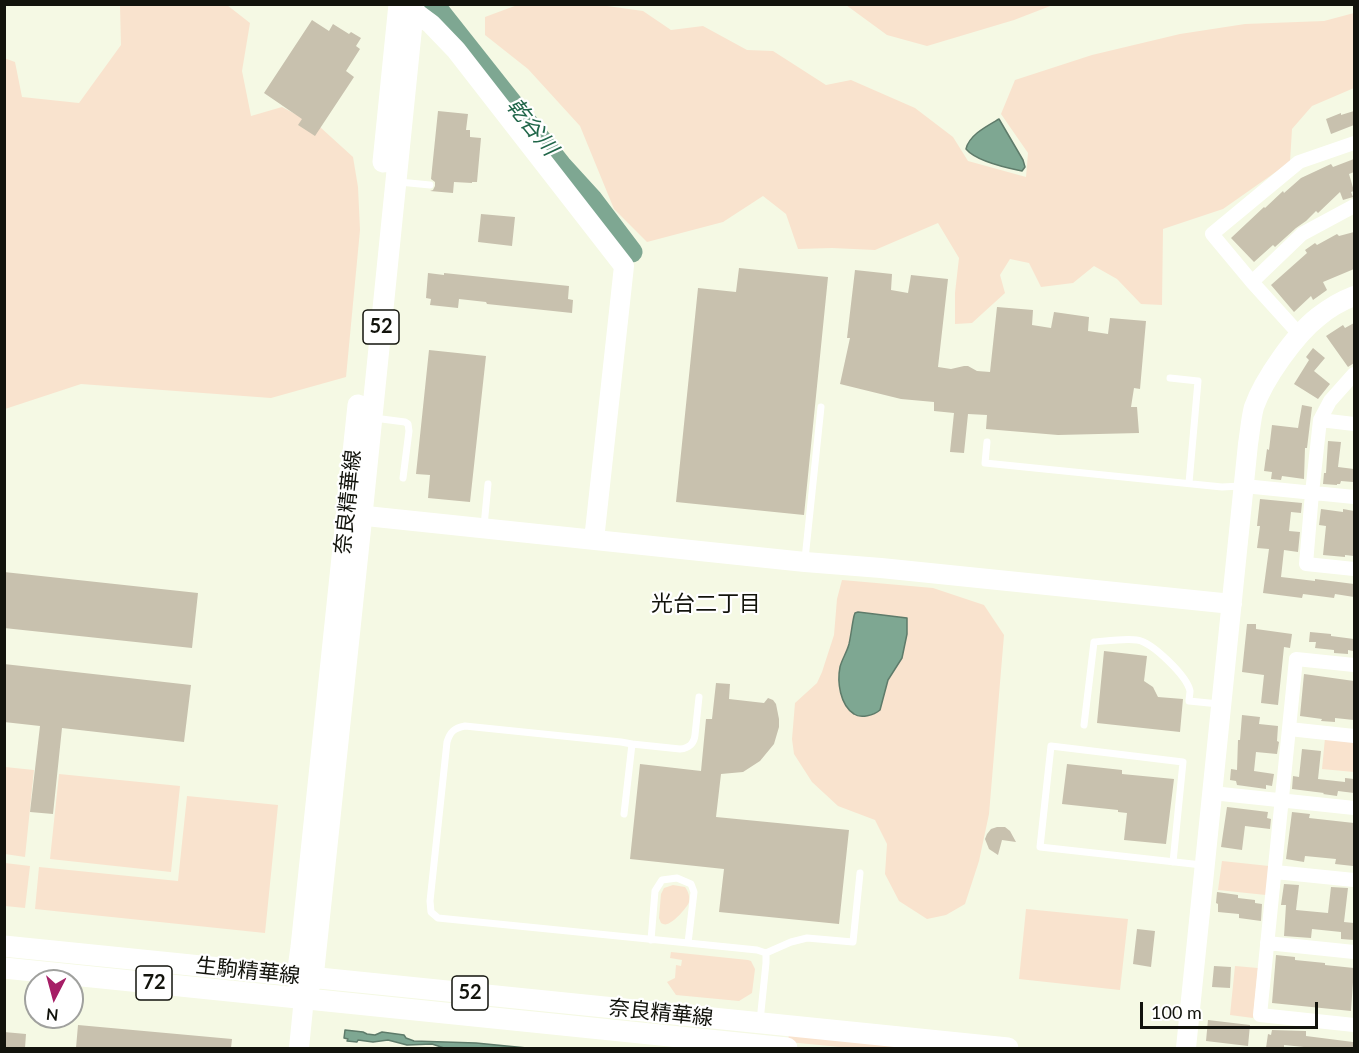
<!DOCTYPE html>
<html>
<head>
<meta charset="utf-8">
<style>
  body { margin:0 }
  #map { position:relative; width:1359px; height:1053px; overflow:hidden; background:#f5f9e4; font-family:Lato,sans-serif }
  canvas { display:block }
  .frame { position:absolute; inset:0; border:6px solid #12130c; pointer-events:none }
  .north { position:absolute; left:24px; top:969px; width:60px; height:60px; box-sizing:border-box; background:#fff; border:2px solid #a0a19e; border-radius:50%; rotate:186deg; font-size:16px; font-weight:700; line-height:24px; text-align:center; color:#12130c }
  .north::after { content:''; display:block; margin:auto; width:21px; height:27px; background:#a61e66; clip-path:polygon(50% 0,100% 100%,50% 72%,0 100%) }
  .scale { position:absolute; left:1140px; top:1002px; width:178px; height:27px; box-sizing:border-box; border:3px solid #12130c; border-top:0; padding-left:8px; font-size:18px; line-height:21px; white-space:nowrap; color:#12130c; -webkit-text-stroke:4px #fff; paint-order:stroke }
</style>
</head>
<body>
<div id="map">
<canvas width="1359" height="1053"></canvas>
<div class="frame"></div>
<div class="north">N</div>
<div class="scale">100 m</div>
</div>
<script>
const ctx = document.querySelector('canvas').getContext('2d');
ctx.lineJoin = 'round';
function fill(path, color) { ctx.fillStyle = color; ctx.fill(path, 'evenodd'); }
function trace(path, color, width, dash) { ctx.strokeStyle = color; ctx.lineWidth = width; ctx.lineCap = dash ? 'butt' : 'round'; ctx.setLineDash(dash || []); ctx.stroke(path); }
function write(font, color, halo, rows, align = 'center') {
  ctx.font = font + ' Lato,"Noto Sans JP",sans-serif'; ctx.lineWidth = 4.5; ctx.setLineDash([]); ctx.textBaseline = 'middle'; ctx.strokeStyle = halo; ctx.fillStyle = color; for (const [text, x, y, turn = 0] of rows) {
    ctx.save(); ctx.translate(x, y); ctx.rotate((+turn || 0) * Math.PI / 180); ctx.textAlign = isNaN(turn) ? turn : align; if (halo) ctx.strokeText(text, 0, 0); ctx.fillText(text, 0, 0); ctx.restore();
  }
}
const green = new Path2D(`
  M520 4 600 5 643 11 671 30 703 26 747 50 773 51 826 85 851 80 915 108 953 137 968 161 1026 177 1028 153 1001 114 1015 80 1092 55 1180 34 1245 24 1324 21 1354 13V88L1312 106 1292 129 1290 162 1223 209 1163 229 1162 305 1141 304 1117 279 1094 266 1073 283 1041 287 1029 263 1010 259 1000 275 1005 293 972 323 955 324V293L959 258 938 223 875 250 832 248 798 249 786 214 763 196 723 222 647 242 614 209 580 126 528 69 485 35V17Z
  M118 5H227L250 23 242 71 251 116 282 107 320 127 353 157 358 187 360 230 346 377 271 398 81 384 5 409 4 58 15 62 22 97 79 103 121 45 120 6Z
  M846 5H1053L1014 20 927 46 887 35Z
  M842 580 933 588 984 605 1004 635 989 814 979 861 965 904 946 915 927 919 899 901 885 874 887 844 875 820 838 806 812 782 794 754 792 739 795 703 817 683 822 672 834 635 837 599Z
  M1325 738 1354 741V772L1322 769Z
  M5 767 34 770 25 857 5 854Z
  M59 774 180 786 171 872 50 859Z
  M187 796 278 805 265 933 35 909 39 867 178 881Z
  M1222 861 1269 866 1266 895 1218 890Z
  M5 863 30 866 25 908 5 906Z
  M673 885 685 887C688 891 690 896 689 902 687 908 673 923 667 924 665 925 663 924 661 923L659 918 661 894 664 888Z
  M1026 909 1128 919 1120 990 1019 979Z
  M671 952 748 960 751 961 755 969 752 993 739 1001 676 995 667 982 675 978 676 965 681 966 682 960 670 958Z
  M1235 966 1258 968 1253 1018 1230 1015Z
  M789 1033 945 1048H851L788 1042Z`);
const water = new Path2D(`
  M999 119 1023 160 1025 167 1022 171C1007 168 976 161 966 149 969 135 987 126 999 119Z
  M858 612 907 618V634L902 658 888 680 880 710C874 715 861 719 854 714 840 705 837 682 840 667 842 659 847 652 849 644 851 635 852 625 854 616L855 613Z
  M345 1030 363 1032 367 1034 375 1035 382 1032 404 1035 406 1038 414 1041 476 1043 527 1048H444L432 1044 407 1045 388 1040 373 1042 358 1040 357 1042 347 1041 348 1039 344 1038Z`);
const river = new Path2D(`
  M429 4 440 12 561 165 592 199 632 252`);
const building = new Path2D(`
  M312 20 329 31 333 24 349 34 351 32 361 38 356 46 360 49 346 71 354 77 315 136 298 125 302 119 264 93Z
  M438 111 468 114 466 130H470V137L481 138 477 182H472V183L454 182 453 193 430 191 433 190 435 186V182L431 179Z
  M1354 111V125L1331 134 1326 119 1341 113V115Z
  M1354 159V172L1349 174 1354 191 1351 192 1353 197 1343 200 1340 192 1318 213 1316 211 1306 221 1296 228 1275 247 1273 245 1254 262 1231 238 1264 207 1265 208 1283 191 1284 193 1301 178 1331 164 1333 167Z
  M481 214 515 217 512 246 478 242Z
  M1354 232V269L1323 282 1327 290 1313 300 1311 296 1294 312 1271 285 1307 253 1305 250 1315 243 1317 245 1337 234 1339 236Z
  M739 268 828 277 804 515 676 502 698 288 736 292Z
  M855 270 892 274 891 290 908 293 911 275 948 279 938 367 951 369 964 366H968L977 371 990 372 997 307 1033 310 1032 325 1051 328 1054 312 1089 317 1088 331 1108 334 1110 318 1146 321 1140 389 1134 388 1131 407H1137L1139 433 1058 435 986 429 987 415 968 414 964 453 950 452 954 413 934 411V402L901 399 840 384 850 338H847Z
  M428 273 444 275V273L569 286 568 299 573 300 572 313 487 304 486 302 459 299 458 308 430 305 431 299 426 298Z
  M1354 323V363L1348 367 1326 336 1343 325 1345 328Z
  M1313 348 1325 358 1314 371 1330 384 1318 399 1294 384 1309 360 1306 357Z
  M429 350 486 356 470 502 428 498 430 475 416 474Z
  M1302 405 1312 407 1307 448H1305L1304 479 1282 476 1281 480 1271 479 1272 472 1264 471 1267 449 1269 450 1272 425 1298 428Z
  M1328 441 1341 442 1338 467 1354 469 1353 482 1341 481 1340 484H1337V485L1323 484 1324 473H1326Z
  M1260 499 1302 503 1301 513 1291 512 1289 531 1300 532 1298 552 1284 550 1281 577 1315 581V579L1354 584V597L1335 594 1334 598 1303 594 1302 598 1263 593 1269 549 1257 548 1260 526H1257Z
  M1321 509 1343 512V509L1354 511V556L1345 555V557L1323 555 1326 526 1319 525Z
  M4 572 198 593 192 648 4 628Z
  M1247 624H1256V629L1292 634 1290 648 1284 647 1278 705 1261 703 1264 675 1242 672Z
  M1310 632 1331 634V636L1354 639 1353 651 1348 650V654L1334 653V650L1315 648 1316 642H1309Z
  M1104 651 1147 656 1144 681 1153 687 1158 697 1183 699 1180 732 1097 723Z
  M4 664 191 685 184 742 62 728 53 814 30 812 40 726 4 722Z
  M1304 674 1354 681V720L1335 718V722L1321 721 1322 719 1300 716Z
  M716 683 730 684 729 699 764 703 768 698 773 700 776 704 779 719V727L774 744 760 761 743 772 721 774 716 817 849 830 839 924 719 912 724 869 630 859 640 764 701 771 706 719H712Z
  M1242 715 1260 717 1259 724 1278 726 1277 741 1279 742 1277 754 1256 752 1254 771 1274 774 1272 786 1266 785V789L1237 785 1236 781 1230 780 1231 769 1237 770 1238 740H1240Z
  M1302 749 1321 751 1318 779 1345 782V778L1354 779V793L1338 791 1337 796 1323 794 1324 793 1292 789 1293 776 1299 777Z
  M1067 764 1122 770V774L1174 779 1166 844 1124 840 1127 813 1118 812V810L1062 804Z
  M1227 807 1268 812 1267 818 1271 819 1270 829 1245 826 1242 850 1221 847Z
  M1292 812 1310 814 1309 818 1354 823 1353 866 1335 864 1336 859 1305 856 1304 862 1286 859Z
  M997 827H1005L1010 831 1016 842 1002 840 998 855 989 849 985 839 987 834 991 829Z
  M1284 884 1299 885 1296 910 1328 913 1331 887 1348 888 1344 922 1354 923V940L1341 939V932L1312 929 1311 938 1284 936 1286 905H1281Z
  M1217 892 1238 895V898L1255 900V903L1262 904 1261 921 1239 918V914L1218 912V904L1216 903Z
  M1137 929 1155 931 1151 967 1133 964Z
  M1276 955 1295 957V960L1325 963V965L1354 968 1351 1011 1272 1003Z
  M1214 966 1231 967 1230 988 1212 987Z
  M1208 1020 1250 1025 1248 1046 1206 1041Z
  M78 1025 232 1039 231 1048H76Z
  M1272 1030 1306 1031V1036L1353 1042V1048H1314L1284 1045V1048H1266L1268 1034 1271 1035Z
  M4 1032 26 1034 25 1048H4Z`);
const lane = new Path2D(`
  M399 182 430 185
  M1170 378 1198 381 1189 483
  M374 418 405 422 408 424 409 431 403 478
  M987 442 985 463 1222 487 1241 486
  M484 526 488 484
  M805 559 821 407
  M1084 725 1094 642C1106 641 1126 638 1137 640 1152 642 1187 676 1190 691 1190 694 1189 698 1189 701L1219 704
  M632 744 680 749C689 748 694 744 695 735L699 697
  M624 814 632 744 621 742 465 726C454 728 450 732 447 742L430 901 431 912 438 918 688 943
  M1173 862 1183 762 1051 746 1040 847 1202 865
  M651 940 655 891 662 880 677 878 691 884 694 892 688 943 757 950 766 953V963L760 1021
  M766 953 791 942 807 938 853 942 860 873`);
const street = new Path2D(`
  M1252 282 1302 234 1354 206
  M1300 335 1252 282 1212 234 1299 162 1354 143
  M1354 374 1330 401 1320 420 1312 493 1306 564 1354 569
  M1320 420 1354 424
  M1244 486 1354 497
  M1354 665 1296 659 1260 1015 1354 1025
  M1289 729 1354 736
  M1212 793 1354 808
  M1275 872 1354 880
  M1267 943 1354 952`);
const secondary = new Path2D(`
  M404 4 431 24 456 50 624 266 594 540
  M347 514 805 562 881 568 1232 604
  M299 1048 304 998
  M1186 1048 1248 444C1250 432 1251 418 1254 407 1264 379 1295 335 1318 317 1329 308 1341 301 1354 296`);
const primary = new Path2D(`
  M383 162 399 4
  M4 946 1008 1048
  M4 968 787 1048
  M300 988 297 976 301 947 358 405
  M304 998 313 978 362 515 414 4`);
const shields = [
  [381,327,36],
  [154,983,36],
  [470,993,36]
];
const shieldNames = [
  ["52",381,327],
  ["72",154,983],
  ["52",470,993]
];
const streetNames = [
  ["奈良精華線",348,502,-84],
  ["生駒精華線",248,971,6],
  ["奈良精華線",661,1013,6]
];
const waterNames = [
  ["乾谷川",532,127,51]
];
const neighbourhoodNames = [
  ["光台二丁目",706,604]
];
fill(green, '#f9e3ce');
fill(water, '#7ea792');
trace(water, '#5e7b6a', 1.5);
trace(river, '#7ea792', 21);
fill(building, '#c8c1ae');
trace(lane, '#fff', 7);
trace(street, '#fff', 14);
trace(secondary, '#fff', 20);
trace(primary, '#fff', 21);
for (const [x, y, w] of shields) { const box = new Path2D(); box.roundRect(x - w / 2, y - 17, w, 34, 4.5); ctx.fillStyle = '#fff'; ctx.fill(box); trace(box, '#12130c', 1.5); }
write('bold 20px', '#12130c', null, shieldNames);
write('21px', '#12130c', '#fff', streetNames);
write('italic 22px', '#206649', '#fff', waterNames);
write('22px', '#12130c', '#fff', neighbourhoodNames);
</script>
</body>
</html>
